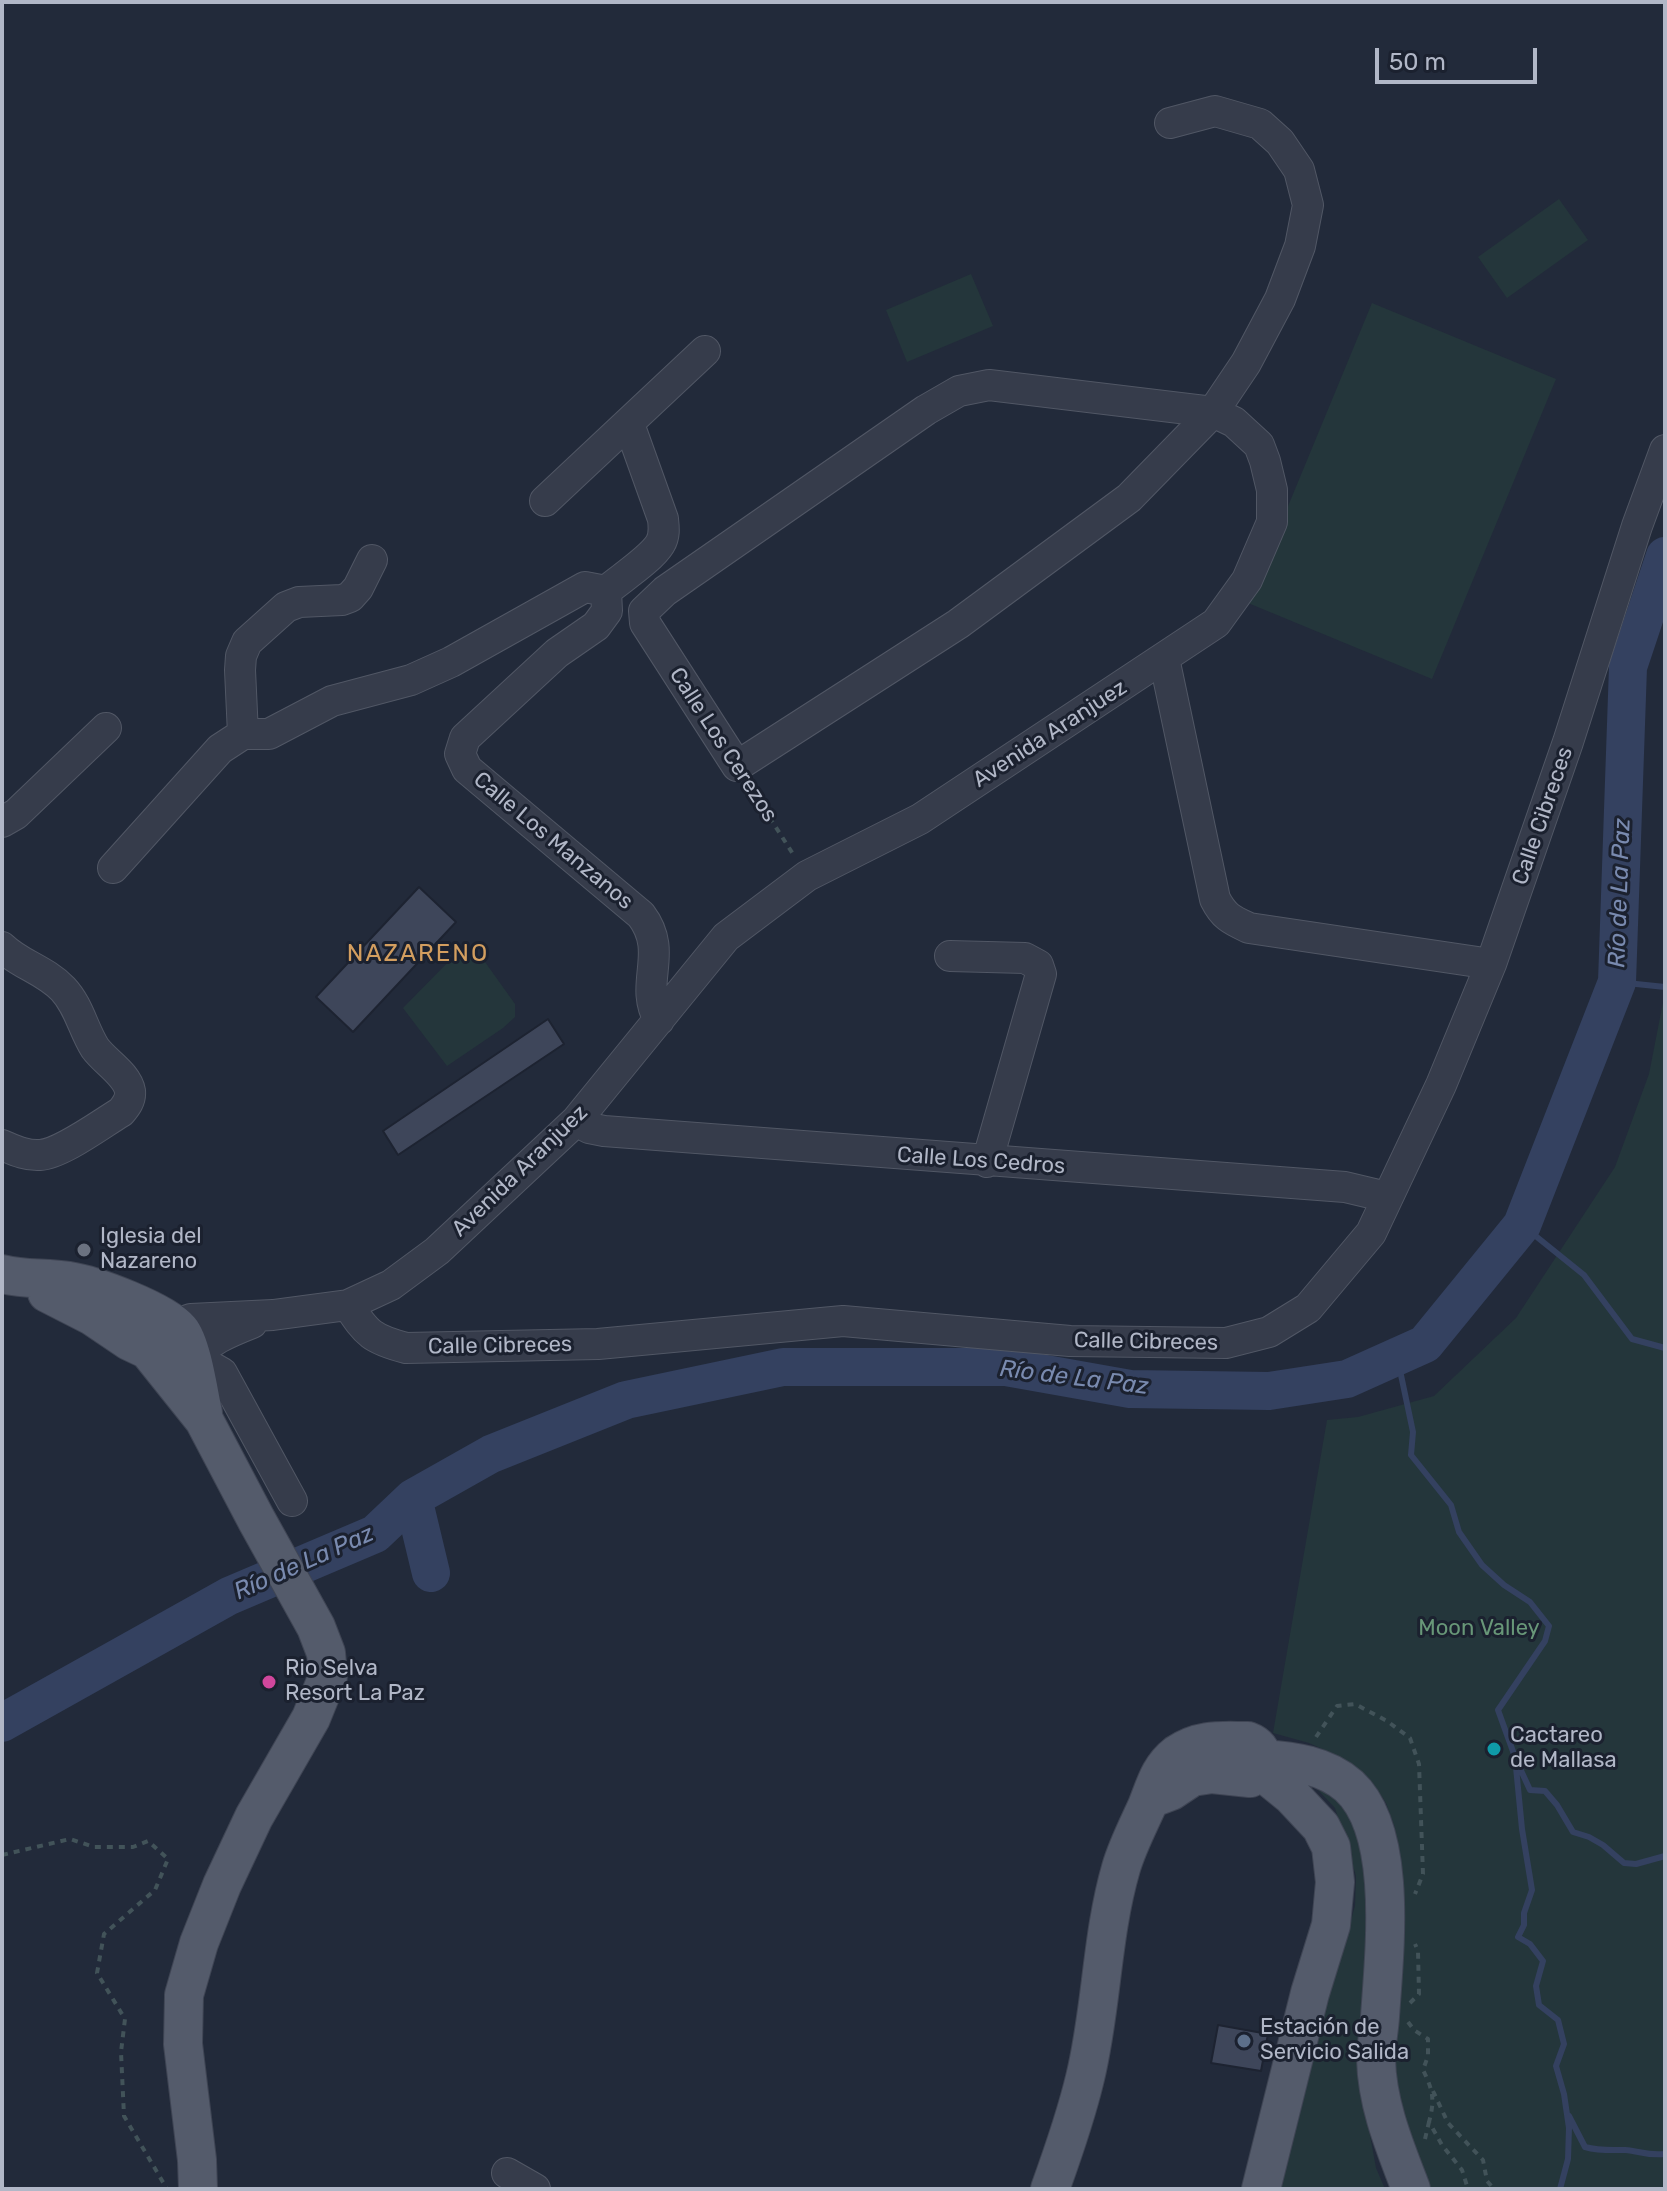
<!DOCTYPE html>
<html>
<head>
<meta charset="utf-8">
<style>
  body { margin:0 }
  #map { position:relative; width:1667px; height:2191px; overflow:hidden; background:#222a3a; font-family:Rubik,sans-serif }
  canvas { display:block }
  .frame { position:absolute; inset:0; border:4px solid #b1b7c7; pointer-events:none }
  .scale { position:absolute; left:1375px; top:48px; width:162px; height:36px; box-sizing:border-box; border:4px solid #b1b7c7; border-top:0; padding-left:10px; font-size:24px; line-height:28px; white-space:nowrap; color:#b1b7c7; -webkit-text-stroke:6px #1b212f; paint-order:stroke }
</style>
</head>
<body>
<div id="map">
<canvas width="1667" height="2191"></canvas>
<div class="frame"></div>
<div class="scale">50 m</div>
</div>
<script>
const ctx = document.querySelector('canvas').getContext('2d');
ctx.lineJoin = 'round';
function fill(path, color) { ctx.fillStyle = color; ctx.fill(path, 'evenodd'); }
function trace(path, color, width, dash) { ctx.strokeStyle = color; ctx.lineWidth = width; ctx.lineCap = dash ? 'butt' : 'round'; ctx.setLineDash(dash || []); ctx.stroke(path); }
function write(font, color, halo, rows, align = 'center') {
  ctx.font = font + ' Rubik,sans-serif'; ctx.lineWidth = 6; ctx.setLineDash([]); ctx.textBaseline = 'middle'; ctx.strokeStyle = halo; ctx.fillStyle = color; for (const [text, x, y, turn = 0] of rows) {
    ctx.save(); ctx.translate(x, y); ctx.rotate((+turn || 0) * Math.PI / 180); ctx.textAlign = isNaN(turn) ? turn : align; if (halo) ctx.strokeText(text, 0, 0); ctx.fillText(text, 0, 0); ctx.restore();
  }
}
const green = new Path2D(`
  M1559 199 1588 240 1507 298 1478 257Z
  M971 274 993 326 907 362 886 310Z
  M1372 303 1556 379 1432 679 1248 603Z
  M468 954 485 962 515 1004V1017L503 1028 447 1066 403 1008 455 955Z
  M1665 992V2189H1421L1390 2058 1401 1874 1395 1828 1386 1803 1370 1779 1336 1755 1309 1743 1273 1733 1327 1420 1358 1417 1434 1396 1516 1318 1615 1167 1649 1074Z
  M1318 1790 1335 1792 1349 1808 1368 1874 1366 2114 1376 2168 1385 2189H1273L1355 1906 1356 1876 1344 1836 1335 1808Z`);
const stream = new Path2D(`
  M1617 982 1665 987
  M1522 1225 1584 1275 1632 1339 1665 1348
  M1397 1356 1413 1432 1411 1455 1451 1505 1459 1532 1482 1565 1504 1585 1530 1602 1549 1626 1545 1641 1498 1710 1515 1757 1522 1829 1532 1890 1524 1913V1925L1518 1937 1530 1944 1543 1961 1536 1986 1539 2005 1558 2020 1564 2044 1556 2066 1564 2094 1569 2128 1568 2159 1560 2189
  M1518 1764 1530 1790 1545 1791 1557 1805 1573 1832 1589 1837 1603 1845 1624 1863 1636 1864 1665 1856
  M1569 2116 1585 2147C1599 2151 1610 2150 1625 2150 1640 2151 1647 2156 1665 2154`);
const river = new Path2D(`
  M413 1498 431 1573
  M2 1723 229 1596 375 1534 413 1498 491 1454 626 1400 783 1367H1006L1130 1389 1269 1391 1347 1379 1425 1344 1522 1225 1617 982 1628 667 1665 556`);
const building = new Path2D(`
  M419 887 456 922 353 1032 316 997Z
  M548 1019 564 1044 398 1155 383 1131Z
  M1218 2025 1268 2034 1261 2071 1211 2063Z`);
const path = new Path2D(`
  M750 787 793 854
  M1316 1737 1337 1706 1355 1704 1387 1721 1410 1738 1419 1764 1423 1874 1415 1894
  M2 1855 70 1839 94 1847H133L148 1841 168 1859 155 1890 104 1934 97 1973 125 2019 121 2052 124 2116 167 2189
  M1410 2003 1419 1994 1418 1951 1415 1944
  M1408 2022 1414 2030 1428 2039V2056L1423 2070C1433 2090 1435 2100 1429 2122L1442 2145 1462 2170 1468 2189
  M1433 2091 1448 2123 1483 2160 1487 2181 1494 2189
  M1425 2139 1429 2122`);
const minor = new Path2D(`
  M545 501 705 351
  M606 591C620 579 651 559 660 544 665 536 664 528 663 519L629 424
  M1164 658 1215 899C1224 917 1232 920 1249 928L1491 964
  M243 734 240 670 241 656 247 642 286 607 299 602 342 600 350 597 358 588 372 560
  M2 822 16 814 106 728
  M113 868 220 749 243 734H269L332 701 411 680 451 662 585 587 606 591 607 611 596 626 557 653 465 738 460 754 467 769 641 915C670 953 638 983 659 1020
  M2 947C19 964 45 970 63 989 79 1006 83 1029 95 1048 105 1062 127 1074 130 1091 131 1100 126 1106 121 1112 101 1124 61 1154 40 1155 26 1156 14 1150 2 1145
  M950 956 1025 958 1038 965 1041 974 987 1162
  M576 1121 589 1128 604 1131 1345 1187 1387 1197
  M348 1305C367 1334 372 1339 406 1348L598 1344 843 1321 1070 1341 1226 1343 1269 1332 1308 1308 1371 1233 1441 1085 1491 964 1568 742 1637 526 1665 450
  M252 1323C229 1332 206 1341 192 1362L208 1365 222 1373 292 1501
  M173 1325 191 1319 273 1315 348 1305 391 1285 437 1251 576 1121 726 937 807 876 920 819 1216 623 1247 580 1272 522V490L1265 461 1259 445 1234 422 1213 412 989 385 959 391 926 410 665 591 644 611 645 623 737 766 958 624 1129 498 1213 412 1246 363 1280 299 1300 246 1308 205 1299 170 1280 142 1260 124 1215 111 1170 123
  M507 2173 535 2189`);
const major = new Path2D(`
  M2 1274C24 1280 47 1277 69 1281 95 1285 164 1311 180 1330 192 1344 199 1394 203 1413
  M47 1293 92 1316 129 1341 148 1350
  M173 1325C155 1321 144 1333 148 1350L204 1420 256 1519 316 1627 326 1653 328 1676 311 1718 254 1817 222 1885 199 1943 184 1995 183 2044 197 2160 198 2189
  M1263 1759C1293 1761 1325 1765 1349 1786 1399 1832 1384 1954 1380 2017 1379 2031 1376 2045 1376 2059 1377 2105 1395 2147 1411 2189
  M1260 1770 1292 1796 1321 1827 1331 1847 1335 1882 1331 1925 1310 1993 1261 2189
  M1050 2189C1063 2153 1076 2116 1085 2078 1102 2009 1101 1937 1121 1868 1127 1847 1138 1826 1147 1806 1155 1786 1159 1768 1177 1754 1200 1738 1222 1741 1248 1741 1267 1748 1266 1767 1250 1778L1212 1774 1192 1777 1171 1791 1150 1799`);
const markers = [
  [84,1250,8,"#6b7280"],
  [269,1682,8,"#d1479c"],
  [1494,1749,8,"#0f9aa8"],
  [1244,2041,8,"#5c6f8a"]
];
const streetNames = [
  ["Avenida Aranjuez",1050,734,-33],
  ["Calle Los Cerezos",723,745,57],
  ["Calle Cibreces",1543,816,-71],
  ["Calle Los Manzanos",553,841,40],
  ["Calle Los Cedros",981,1161,4],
  ["Avenida Aranjuez",520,1171,-44],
  ["Calle Cibreces",1146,1342,1],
  ["Calle Cibreces",500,1346,-1]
];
const poiNames = [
  ["Iglesia del",100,1237],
  ["Nazareno",100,1262],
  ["Rio Selva",285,1669],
  ["Resort La Paz",285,1694],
  ["Cactareo",1510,1736],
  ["de Mallasa",1510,1761],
  ["Estación de",1260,2028],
  ["Servicio Salida",1260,2053]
];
const parkNames = [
  ["Moon Valley",1479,1629]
];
const waterNames = [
  ["Río de La Paz",1620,893,-88],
  ["Río de La Paz",1074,1378,7],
  ["Río de La Paz",304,1563,-24]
];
const neighbourhoodNames = [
  ["NAZARENO",418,954]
];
fill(green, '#24363b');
trace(stream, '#344160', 6);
trace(river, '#344160', 38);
fill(building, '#3e465a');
trace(building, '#1d2331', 2);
trace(minor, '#515765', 32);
trace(major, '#3f4554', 40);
trace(path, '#425359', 4, [6, 6]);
trace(minor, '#363c4b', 30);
trace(major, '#545b6b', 38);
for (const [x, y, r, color] of markers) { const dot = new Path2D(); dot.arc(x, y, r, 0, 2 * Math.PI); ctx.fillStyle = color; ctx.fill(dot); trace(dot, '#1b212f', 3); }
write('22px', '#b1b7c7', '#1b212f', streetNames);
write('22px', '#b1b7c7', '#1b212f', poiNames, 'left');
write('22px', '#689778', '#1b212f', parkNames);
write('italic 24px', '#798aaf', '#1b212f', waterNames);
ctx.letterSpacing = '2px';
write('24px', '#d39e5f', '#1b212f', neighbourhoodNames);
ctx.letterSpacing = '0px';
</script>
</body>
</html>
